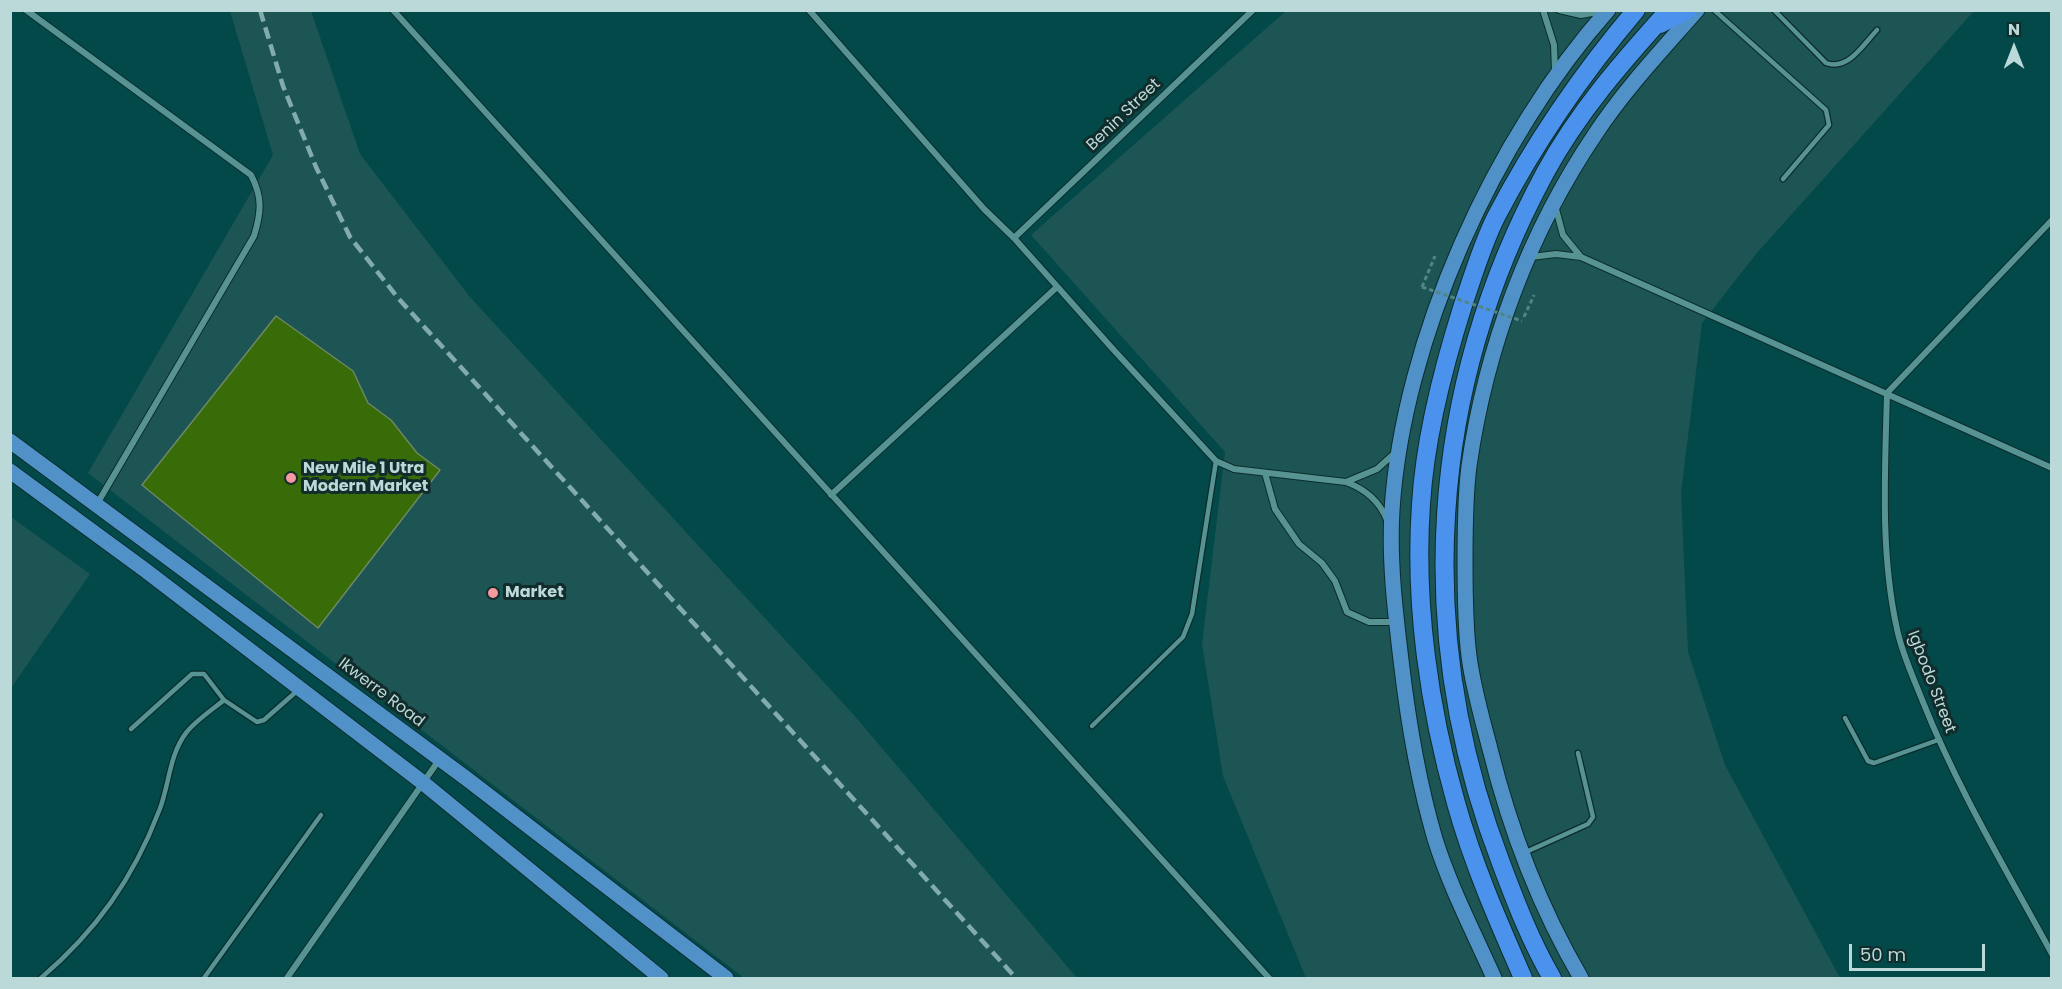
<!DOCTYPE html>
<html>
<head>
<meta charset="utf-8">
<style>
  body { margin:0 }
  #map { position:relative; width:2062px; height:989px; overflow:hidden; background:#034949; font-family:Poppins,sans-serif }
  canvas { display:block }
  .frame { position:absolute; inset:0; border:12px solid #bcd9d9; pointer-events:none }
  .north { position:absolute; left:1984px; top:18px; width:60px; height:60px; -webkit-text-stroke:4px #122b2b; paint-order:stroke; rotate:0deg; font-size:16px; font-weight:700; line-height:24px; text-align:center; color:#bcd9d9 }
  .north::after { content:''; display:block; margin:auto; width:21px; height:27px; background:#bcd9d9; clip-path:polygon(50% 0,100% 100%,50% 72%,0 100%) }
  .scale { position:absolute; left:1849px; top:944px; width:136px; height:27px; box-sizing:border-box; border:3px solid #bcd9d9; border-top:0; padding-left:8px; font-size:18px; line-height:21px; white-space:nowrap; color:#bcd9d9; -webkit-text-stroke:4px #122b2b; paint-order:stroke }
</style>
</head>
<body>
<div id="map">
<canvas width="2062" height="989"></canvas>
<div class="frame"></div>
<div class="north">N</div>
<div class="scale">50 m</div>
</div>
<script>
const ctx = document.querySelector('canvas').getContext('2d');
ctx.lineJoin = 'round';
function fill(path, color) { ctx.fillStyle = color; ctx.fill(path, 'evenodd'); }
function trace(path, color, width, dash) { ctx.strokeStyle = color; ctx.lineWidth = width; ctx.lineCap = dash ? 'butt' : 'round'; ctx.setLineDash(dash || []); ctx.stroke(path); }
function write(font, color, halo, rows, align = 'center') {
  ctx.font = font + ' Poppins,sans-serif'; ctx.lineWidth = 6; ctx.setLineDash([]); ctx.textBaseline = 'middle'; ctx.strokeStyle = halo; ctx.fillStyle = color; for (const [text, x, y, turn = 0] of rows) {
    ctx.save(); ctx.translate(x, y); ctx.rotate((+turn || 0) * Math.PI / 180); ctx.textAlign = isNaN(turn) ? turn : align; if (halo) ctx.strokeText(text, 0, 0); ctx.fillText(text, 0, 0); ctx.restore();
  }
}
const built = new Path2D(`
  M230 11H311L360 154 470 297 853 714 1077 978H744L88 473 273 155Z
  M1286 11H1974L1756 254 1702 323 1681 493 1688 652 1725 765 1840 978H1306L1223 776 1202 644 1225 452 1031 235Z
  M11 517 90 574 11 688Z`);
const building = new Path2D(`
  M276 316 353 371 368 403 391 420 417 453 440 470 318 628 142 485Z`);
const path = new Path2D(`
  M1422 287 1435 256
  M1524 317 1534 295`);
const lane = new Path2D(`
  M1714 10 1826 110 1829 125 1783 179
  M1774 10 1826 63C1848 71 1863 45 1877 30
  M1845 718 1868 761 1874 763 1938 740
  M1092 726 1183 637 1192 614 1216 461
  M131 729 192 674H204L224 700
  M1526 852 1588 824 1593 817 1578 753
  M41 978C96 931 133 879 159 811 169 787 169 755 186 733 195 721 212 710 224 700L257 722 264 720 297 691
  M204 978 321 815`);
const street = new Path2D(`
  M26 10 251 175C263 198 261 213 254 236L97 504
  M393 10 1269 978
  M809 10 984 209 1014 238 1111 347 1216 461 1234 469 1346 482C1365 489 1379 500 1387 520
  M1543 10 1554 45 1555 71
  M1559 10 1581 15 1603 11
  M1556 209 1563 235 1581 257
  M2052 220 1887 393C1885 471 1880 552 1897 629 1902 654 1914 679 1923 702 1958 790 2007 871 2052 954
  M1014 238 1253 10
  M1531 257 1556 254 1581 257 2052 468
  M1265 473 1275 509 1299 544 1322 563 1335 581 1347 612 1369 622H1395
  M1346 482 1377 469 1396 452
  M831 495 1057 287
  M287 978 439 760`);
const primary = new Path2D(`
  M10 441 467 779 726 978
  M10 471 145 570 422 782 661 978
  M1494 978C1474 933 1450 887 1435 839 1418 781 1408 721 1401 660 1395 610 1389 560 1392 510 1403 339 1495 137 1608 10
  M1581 978C1539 906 1510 830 1490 749 1482 718 1473 688 1469 656 1465 625 1465 592 1465 561 1465 530 1465 497 1469 466 1486 347 1529 232 1596 133 1625 89 1662 50 1697 10`);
const highway = new Path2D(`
  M1660 24 1687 10
  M1523 978C1498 921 1473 864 1456 803 1429 708 1414 603 1421 504 1425 438 1443 368 1463 305 1473 276 1482 245 1496 217 1535 142 1581 75 1636 10
  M1552 978C1531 942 1516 903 1501 863 1413 634 1428 390 1545 173 1578 112 1623 61 1669 10`);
const rail = new Path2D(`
  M260 10 283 86 316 167 350 237 398 298 1016 978`);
const pathBridge = new Path2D(`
  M1422 287 1522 321`);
const markers = [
  [291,478,6,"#f49aa1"],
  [493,593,6,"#f49aa1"]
];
const streetNames = [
  ["Benin Street",1124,115,-44],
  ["Igbodo Street",1931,682,69],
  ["Ikwerre Road",381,693,37]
];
const poiNames = [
  ["New Mile 1 Utra",303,469],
  ["Modern Market",303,487],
  ["Market",505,593]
];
fill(built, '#1d5555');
fill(building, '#376c09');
trace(building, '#6e8762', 1.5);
trace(lane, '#0c2c2c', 7);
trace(street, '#0c2c2c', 8);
trace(primary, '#0c2c2c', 17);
trace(highway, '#0c2c2c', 20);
trace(path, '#528686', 3, [4.5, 3]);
trace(lane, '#589393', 4.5);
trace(street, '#589393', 6);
trace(primary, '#5092c8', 15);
trace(highway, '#4b92ec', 18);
trace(rail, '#82acac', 4.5, [12, 6]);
trace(pathBridge, '#528686', 3, [4.5, 3]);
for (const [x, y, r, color] of markers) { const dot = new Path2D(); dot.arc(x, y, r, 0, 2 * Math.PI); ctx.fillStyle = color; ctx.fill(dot); trace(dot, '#122b2b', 2); }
write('16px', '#bcd9d9', '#122b2b', streetNames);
write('bold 16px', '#bcd9d9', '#122b2b', poiNames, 'left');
</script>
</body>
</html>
